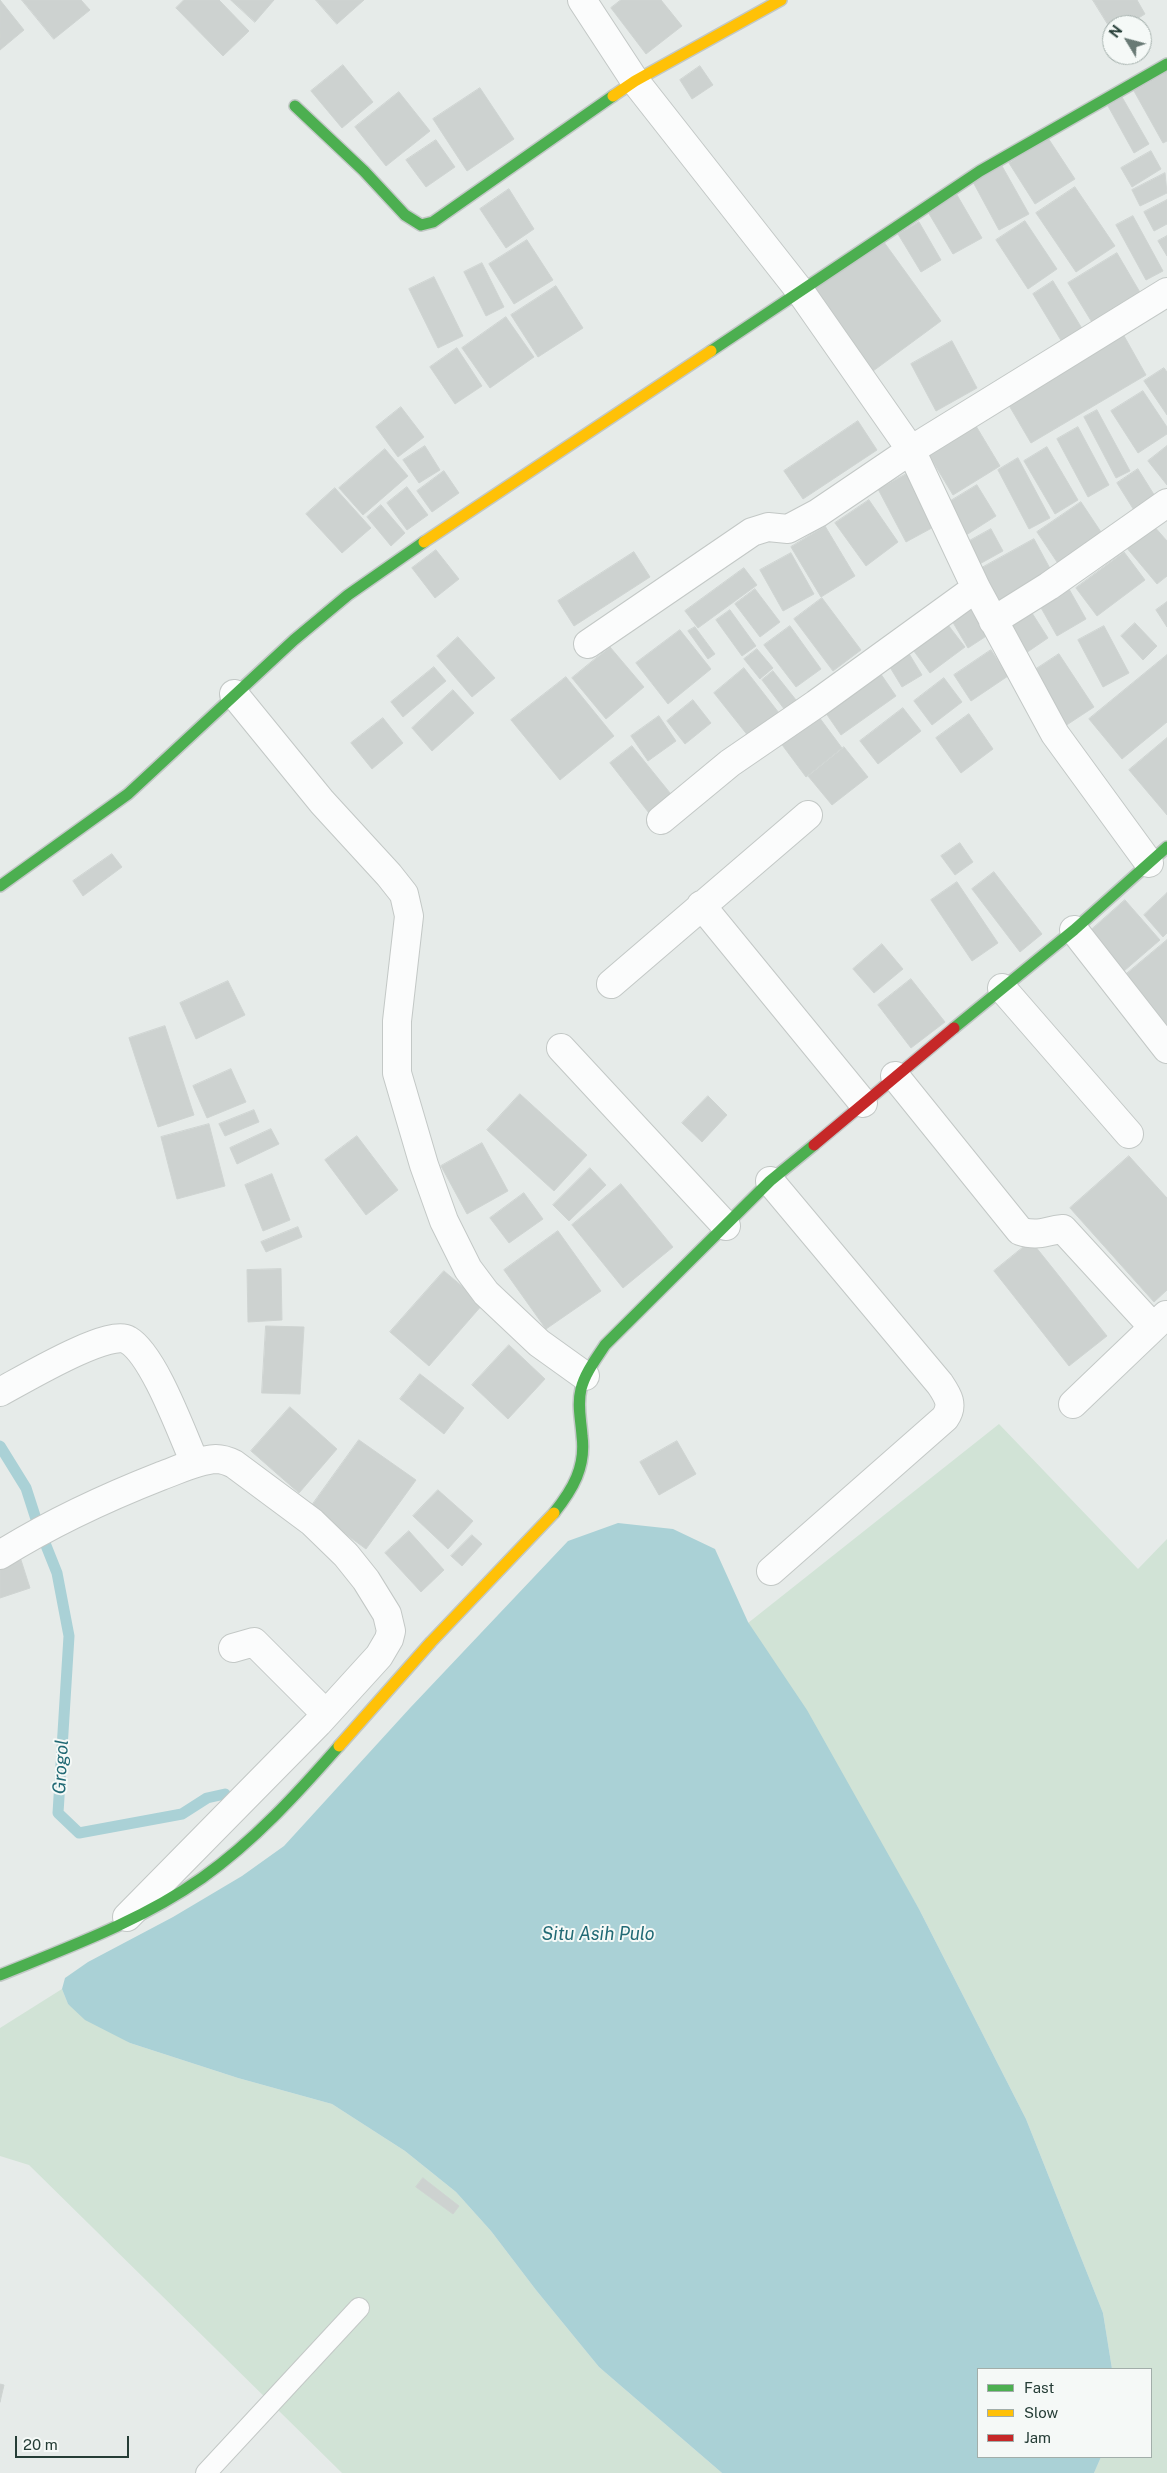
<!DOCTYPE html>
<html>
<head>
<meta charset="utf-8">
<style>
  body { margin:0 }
  #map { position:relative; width:1167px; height:2473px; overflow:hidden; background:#e6ebe9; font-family:"Public Sans",sans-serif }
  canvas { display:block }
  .legend { position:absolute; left:977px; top:2368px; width:175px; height:90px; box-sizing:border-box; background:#f5f9f7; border:1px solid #a2aeaa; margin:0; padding:6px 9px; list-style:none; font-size:15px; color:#253d36 }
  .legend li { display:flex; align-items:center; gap:10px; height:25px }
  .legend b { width:25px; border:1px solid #a2aeaa }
  .north { position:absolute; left:1102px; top:15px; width:50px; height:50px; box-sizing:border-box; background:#f5f9f7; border:1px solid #a2aeaa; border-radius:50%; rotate:307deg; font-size:14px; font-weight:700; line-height:20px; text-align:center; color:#253d36 }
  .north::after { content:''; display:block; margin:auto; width:18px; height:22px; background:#697a75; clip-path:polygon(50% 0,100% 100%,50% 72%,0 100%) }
  .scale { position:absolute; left:15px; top:2436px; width:114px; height:22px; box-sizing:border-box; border:2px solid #253d36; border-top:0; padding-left:6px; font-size:15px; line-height:18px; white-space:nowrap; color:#253d36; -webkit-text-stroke:4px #f5f9f7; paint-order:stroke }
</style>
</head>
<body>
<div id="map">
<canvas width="1167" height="2473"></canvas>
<ul class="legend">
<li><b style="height:6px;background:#4caf50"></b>Fast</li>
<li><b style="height:6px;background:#ffc107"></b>Slow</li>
<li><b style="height:6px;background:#c62828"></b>Jam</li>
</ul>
<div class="north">N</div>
<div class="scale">20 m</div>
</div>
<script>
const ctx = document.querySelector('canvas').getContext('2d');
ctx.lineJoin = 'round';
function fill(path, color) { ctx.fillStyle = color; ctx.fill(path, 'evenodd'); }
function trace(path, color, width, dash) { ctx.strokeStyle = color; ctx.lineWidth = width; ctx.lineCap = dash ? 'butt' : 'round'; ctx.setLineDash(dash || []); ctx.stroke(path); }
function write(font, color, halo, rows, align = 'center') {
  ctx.font = font + ' "Public Sans",sans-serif'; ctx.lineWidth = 4; ctx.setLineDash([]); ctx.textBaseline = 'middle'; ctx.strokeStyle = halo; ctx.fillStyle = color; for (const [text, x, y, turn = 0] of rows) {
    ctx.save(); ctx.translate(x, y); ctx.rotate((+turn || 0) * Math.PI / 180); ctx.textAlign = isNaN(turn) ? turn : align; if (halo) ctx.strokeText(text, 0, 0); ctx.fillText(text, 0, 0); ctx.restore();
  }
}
const green = new Path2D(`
  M999 1424 1138 1569 1167 1539V2473H1094L1101 2457H1151V2369H1112L1103 2313 1026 2119 919 1909 748 1623Z
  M62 1989 68 2004 130 2043 238 2078 332 2104 405 2151 456 2192 491 2231 536 2290 599 2367 722 2473H342L29 2165 0 2156V2028Z`);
const water = new Path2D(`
  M618 1523 673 1529 715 1549 748 1622 807 1710 919 1909 1026 2119 1103 2313 1112 2369H978V2457H1101L1094 2473H722L599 2367 536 2290 491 2231 456 2192 405 2151 332 2104 238 2078 130 2043 85 2020 68 2004 62 1989 65 1978 88 1962 173 1917 242 1876 284 1846 410 1708 568 1541Z`);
const stream = new Path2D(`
  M0 1446 26 1488 36 1519
  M45 1543 57 1573 69 1636 58 1813 79 1833 182 1814 207 1798 225 1794`);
const building = new Path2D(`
  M0 0 24 30 0 50Z
  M22 0H81L90 10 54 39Z
  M184 0H219L249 31 223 56 176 8Z
  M231 0H274L255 22Z
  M316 0H364L337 24Z
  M621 0H661L682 26 646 54 611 8Z
  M1093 0H1137L1145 14 1127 25H1112V31Z
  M343 65 373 102 342 128 311 91Z
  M700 66 713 85 692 99 680 80Z
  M1167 72V141L1163 143 1134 91Z
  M480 88 514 139 467 171 433 119Z
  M399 92 430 131 386 166 355 127Z
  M1122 97 1149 144 1134 153 1108 106Z
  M1048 138 1075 179 1035 204 1009 163Z
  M436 140 455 167 426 187 406 160Z
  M1151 151 1161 169 1132 187 1121 168Z
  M1002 166 1029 214 999 230 973 182Z
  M1165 173 1167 193 1140 206 1132 190Z
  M1075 187 1115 246 1076 272 1036 213Z
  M509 189 534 229 506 248 480 209Z
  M957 195 982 238 953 254 928 212Z
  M1167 200V224L1154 231 1144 212Z
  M1133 216 1163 271 1146 280 1116 225Z
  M1025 221 1057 269 1028 289 996 240Z
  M919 222 941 260 921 272 898 234Z
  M1167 236V256L1158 241Z
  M881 238 941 321 869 374 809 291Z
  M527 240 553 280 514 304 489 264Z
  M1117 253 1141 294 1093 324 1068 283Z
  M482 263 504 307 486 316 464 272Z
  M434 277 463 336 438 348 409 289Z
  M1053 281 1086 335 1065 347 1033 294Z
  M556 286 583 328 538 357 511 315Z
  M506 317 534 357 490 388 462 348Z
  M1123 334 1146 375 1031 443 1007 402Z
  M952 341 977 388 936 411 911 364Z
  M457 348 482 386 455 404 430 367Z
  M1164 368 1167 372V415L1144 381Z
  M1143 391 1167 427V434L1138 453 1111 411Z
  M401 407 424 437 398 457 376 427Z
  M1097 410 1130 471 1116 478 1084 417Z
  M858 421 877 450 803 499 784 471Z
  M976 426 1000 466 953 495 929 455Z
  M1078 427 1109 485 1088 497 1057 439Z
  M425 446 440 470 419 483 403 460Z
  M1167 446V485L1148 461Z
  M1047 447 1078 500 1055 514 1024 461Z
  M385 449 408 476 363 515 339 488Z
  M1018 458 1050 518 1029 529 998 470Z
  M1138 469 1158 501 1137 515 1117 483Z
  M914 470 941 523 906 542 878 489Z
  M444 471 459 493 432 512 417 491Z
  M977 485 996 516 963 537 944 505Z
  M407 487 428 515 407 530 387 503Z
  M335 488 371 528 342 553 306 514Z
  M869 500 898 542 866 566 835 523Z
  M1081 502 1103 535 1059 565 1037 532Z
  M381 505 405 533 391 546 367 517Z
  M1153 525 1167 541V576L1157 584 1126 547Z
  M825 526 855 576 821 597 791 547Z
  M991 529 1003 551 976 566 964 544Z
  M1034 539 1053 574 997 606 978 570Z
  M436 550 459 579 435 598 412 568Z
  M634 552 650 577 574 626 558 601Z
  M1124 552 1145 580 1097 616 1076 588Z
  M791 553 814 594 783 611 760 570Z
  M744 568 757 585 698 628 685 611Z
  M755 589 780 622 760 637 735 604Z
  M1069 589 1086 619 1057 636 1040 606Z
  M973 597 994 631 968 648 948 614Z
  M822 598 861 650 833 671 794 619Z
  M1167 602V627L1156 610Z
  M730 610 756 646 742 656 716 620Z
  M1032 613 1048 638 1026 653 1009 628Z
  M942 617 965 647 930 673 908 643Z
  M1135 623 1157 646 1143 660 1121 636Z
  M790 626 821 669 796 687 764 645Z
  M1104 626 1129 673 1103 687 1078 640Z
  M695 627 715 654 708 659 688 631Z
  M680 630 711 669 668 704 636 663Z
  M458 637 495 678 472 697 437 656Z
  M610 647 644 687 606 719 572 678Z
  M905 647 922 675 902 687 885 659Z
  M757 649 773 668 760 679 744 659Z
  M991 650 1008 676 971 701 954 675Z
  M1059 654 1094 707 1059 730 1024 677Z
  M1167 655V722L1122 759 1089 719Z
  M434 667 446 681 403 717 391 702Z
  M876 667 896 696 841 735 821 706Z
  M744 668 779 713 749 737 714 693Z
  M773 671 800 705 788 714 762 680Z
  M566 677 614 736 560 780 511 720Z
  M944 678 962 702 932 725 914 701Z
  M453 690 474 713 432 751 412 728Z
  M693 700 711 723 685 744 667 721Z
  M903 708 921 731 878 764 860 741Z
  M816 713 842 748 806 777 780 742Z
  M969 714 993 749 961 773 936 738Z
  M659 716 676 741 648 761 631 736Z
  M383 718 403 743 372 769 351 743Z
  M1167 738V815L1129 770Z
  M632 746 679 804 656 822 610 763Z
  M844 747 868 777 832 805 808 776Z
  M960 843 973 862 955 875 941 856Z
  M112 854 122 867 83 896 73 881Z
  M994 872 1042 934 1020 952 972 889Z
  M957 882 998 943 972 961 931 900Z
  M1167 893V933L1163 937 1144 915Z
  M1125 900 1160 940 1124 971 1090 931Z
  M1167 940V1027L1124 976Z
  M882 944 903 969 874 993 853 969Z
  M911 979 945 1022 911 1048 878 1005Z
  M228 981 245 1015 196 1039 180 1003Z
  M165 1026 194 1115 158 1127 129 1038Z
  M231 1069 246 1102 207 1118 193 1086Z
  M520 1094 587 1155 554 1191 487 1130Z
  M708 1096 727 1115 702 1142 682 1123Z
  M254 1110 259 1122 225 1136 219 1124Z
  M209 1124 225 1186 177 1199 161 1137Z
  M271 1129 279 1144 237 1164 230 1148Z
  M357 1136 398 1190 366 1215 325 1160Z
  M482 1143 508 1191 467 1214 441 1166Z
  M1129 1156 1167 1198V1290L1154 1302 1070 1208Z
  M590 1168 606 1185 569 1221 553 1205Z
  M272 1174 290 1220 263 1231 245 1185Z
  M621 1184 673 1247 623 1288 572 1225Z
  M524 1193 543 1219 509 1243 490 1218Z
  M298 1227 302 1237 266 1252 261 1242Z
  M558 1231 601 1291 546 1329 504 1270Z
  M1031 1241 1107 1336 1069 1366 994 1271Z
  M281 1269 282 1320 248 1322 247 1270Z
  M444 1271 483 1304 429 1366 390 1332Z
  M266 1326 304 1327 300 1394 262 1393Z
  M509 1345 545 1379 508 1419 472 1385Z
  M420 1374 464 1408 444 1434 400 1399Z
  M290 1407 337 1449 299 1493 251 1451Z
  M359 1440 416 1480 366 1549 310 1508Z
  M677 1441 696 1474 659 1495 640 1462Z
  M438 1490 473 1521 448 1549 413 1516Z
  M409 1531 444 1570 421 1592 385 1553Z
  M472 1535 482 1544 462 1566 451 1556Z
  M21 1560 30 1588 0 1598V1566Z
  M423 2178 459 2206 453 2214 416 2187Z
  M0 2384 4 2385 0 2402Z`);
const lane = new Path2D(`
  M206 2473 359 2308`);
const street = new Path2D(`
  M582 0 635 81 800 291 911 450 976 588 1055 734 1149 863
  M993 621 1049 586 1167 503
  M588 644 752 532 768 527 788 529 818 513 911 450 1167 292
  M234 694 322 802 389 875 404 894 409 916 397 1021V1073L424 1165 444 1221 468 1269 486 1293 539 1343 585 1376
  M661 820 730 763 816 704 976 588
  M701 905 863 1103
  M1074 930 1167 1049
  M611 984 808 815
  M1002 988 1129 1134
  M561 1048 726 1226
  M895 1076 1020 1231C1039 1237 1044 1231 1063 1229L1153 1327
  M770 1181 940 1384C948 1396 954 1405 945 1418L771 1571
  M0 1392C21 1381 109 1328 128 1340 154 1355 182 1434 195 1463
  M1073 1404 1166 1315
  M0 1555C51 1523 105 1498 161 1476 178 1470 197 1460 216 1459 223 1459 228 1461 234 1464L312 1522 346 1555 366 1580 387 1614 391 1631 389 1639 379 1656 318 1723 127 1917
  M233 1648 254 1642 326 1714`);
const fast = new Path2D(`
  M295 106 364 171 405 215 421 225 433 222 613 96
  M711 351 980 171 1167 64
  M0 886 128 794 294 640 348 595 424 542
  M954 1028 1074 930 1167 847
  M554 1513C573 1489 586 1467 582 1436 581 1420 577 1405 581 1389 585 1373 596 1359 605 1345L770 1181 814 1145
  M0 1975C69 1947 141 1921 202 1878 254 1841 297 1794 339 1746`);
const slow = new Path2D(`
  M613 96 635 81 781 0
  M424 542 711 351
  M339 1746 431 1642 554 1513`);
const jam = new Path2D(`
  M814 1145 954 1028`);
const waterNames = [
  ["Grogol",61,1767,-87],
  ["Situ Asih Pulo",598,1934]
];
fill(green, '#d1e3d6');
fill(water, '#aad1d6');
trace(stream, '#aad1d6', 11);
fill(building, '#cdd2d0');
trace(building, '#cfd4d2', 1);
trace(lane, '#c3c8c6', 22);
trace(street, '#c3c8c6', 30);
trace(fast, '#c2c8c6', 14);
trace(slow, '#c2c8c6', 14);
trace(jam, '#c2c8c6', 14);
trace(lane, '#fbfcfc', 20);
trace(street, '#fbfcfc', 28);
trace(fast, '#4caf50', 11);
trace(slow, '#ffc107', 11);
trace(jam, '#c62828', 11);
write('italic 18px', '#226a75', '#f5f9f7', waterNames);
</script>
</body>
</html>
